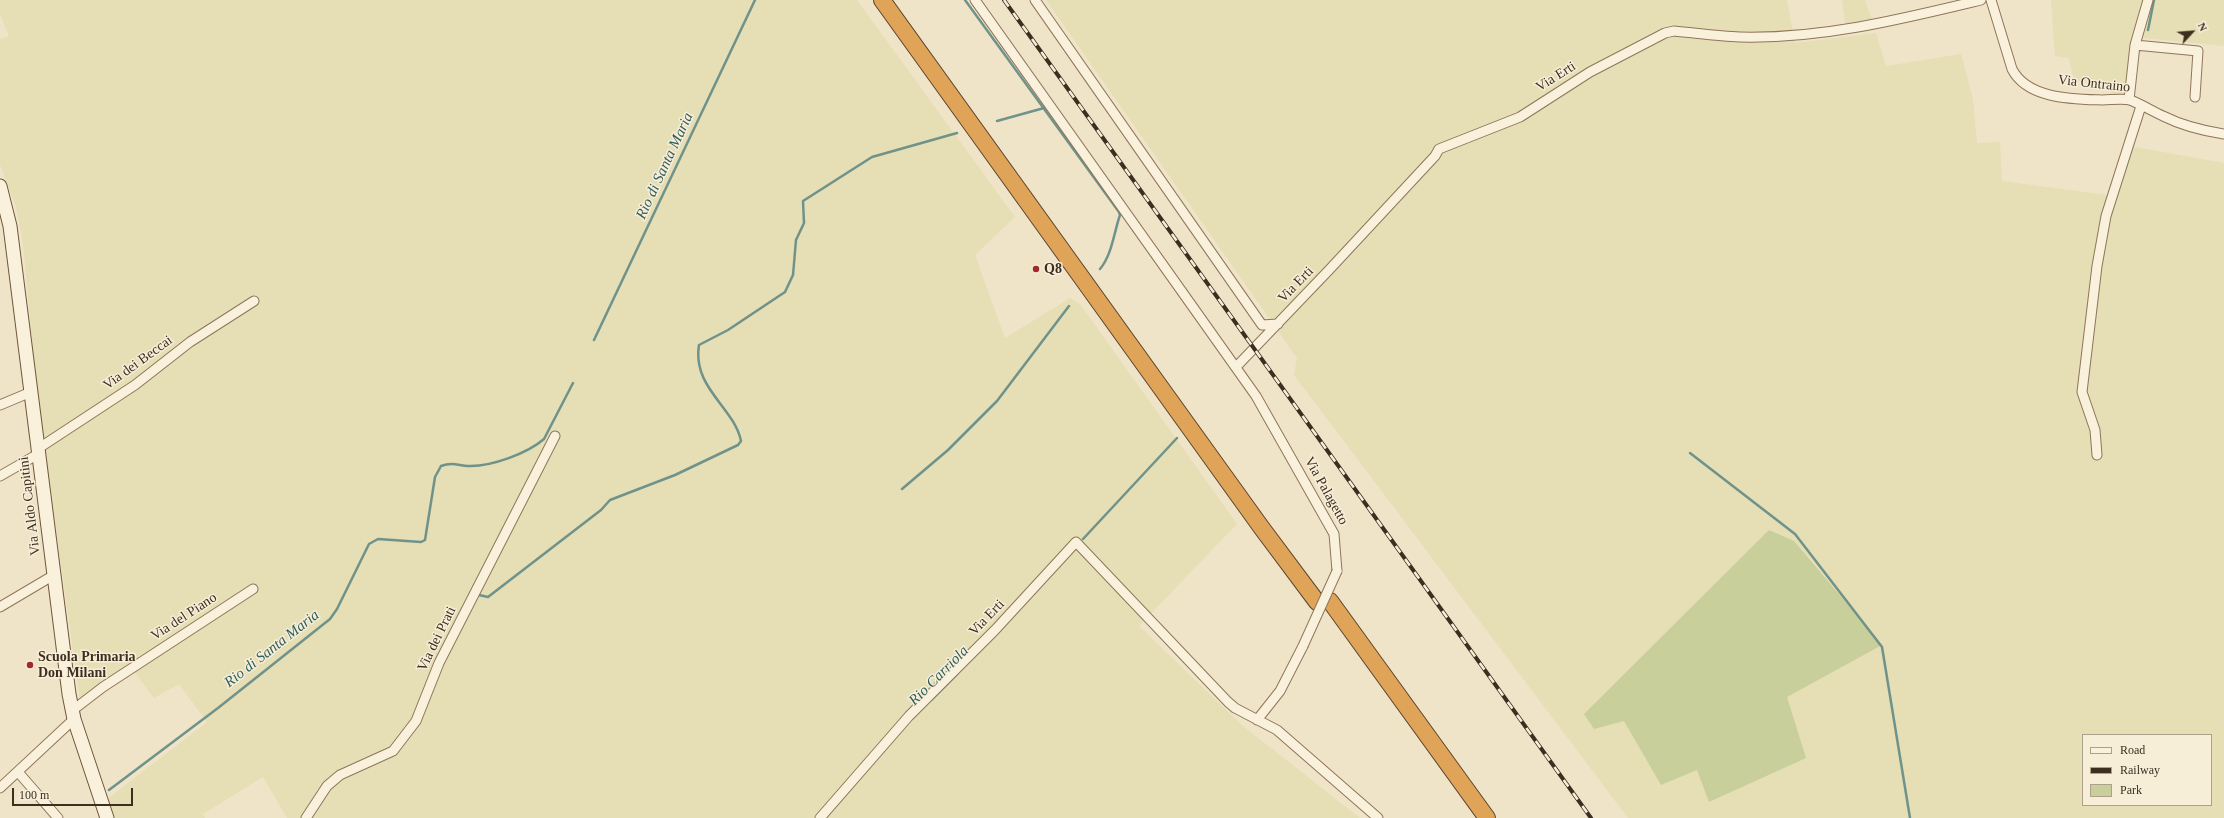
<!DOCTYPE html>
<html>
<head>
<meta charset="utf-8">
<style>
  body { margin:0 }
  #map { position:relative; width:2224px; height:818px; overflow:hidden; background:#f0e4c8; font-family:Georgia,serif }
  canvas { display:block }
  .legend { position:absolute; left:2082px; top:734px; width:130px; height:72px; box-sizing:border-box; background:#f7eed8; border:1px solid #ada18e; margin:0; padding:5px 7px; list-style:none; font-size:12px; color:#3d2e20 }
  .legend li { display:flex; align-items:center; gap:8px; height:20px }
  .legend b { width:20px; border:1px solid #ada18e }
  .north { position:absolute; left:2172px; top:12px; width:40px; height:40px; -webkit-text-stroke:3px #f7eed8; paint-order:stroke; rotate:64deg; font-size:11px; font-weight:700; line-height:16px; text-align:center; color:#3d2e20 }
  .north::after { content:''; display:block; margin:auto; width:14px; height:18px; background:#3d2e20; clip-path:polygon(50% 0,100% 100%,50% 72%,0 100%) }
  .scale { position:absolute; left:12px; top:788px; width:121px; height:18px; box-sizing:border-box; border:2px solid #3d2e20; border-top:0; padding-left:5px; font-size:12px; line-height:14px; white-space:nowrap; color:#3d2e20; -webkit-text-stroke:3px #f7eed8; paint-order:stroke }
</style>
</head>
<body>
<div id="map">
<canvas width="2224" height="818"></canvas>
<ul class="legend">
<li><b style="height:5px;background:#faf1dc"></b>Road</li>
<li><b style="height:5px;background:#3d2e20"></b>Railway</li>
<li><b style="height:11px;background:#c9cf9b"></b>Park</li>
</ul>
<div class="north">N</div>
<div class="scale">100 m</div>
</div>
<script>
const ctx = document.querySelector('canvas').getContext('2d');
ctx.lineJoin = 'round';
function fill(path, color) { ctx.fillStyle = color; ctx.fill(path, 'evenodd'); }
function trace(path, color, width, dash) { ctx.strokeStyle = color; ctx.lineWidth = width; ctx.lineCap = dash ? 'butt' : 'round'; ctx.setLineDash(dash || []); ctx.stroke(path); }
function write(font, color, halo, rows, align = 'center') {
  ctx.font = font + ' Georgia,serif'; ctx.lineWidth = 3; ctx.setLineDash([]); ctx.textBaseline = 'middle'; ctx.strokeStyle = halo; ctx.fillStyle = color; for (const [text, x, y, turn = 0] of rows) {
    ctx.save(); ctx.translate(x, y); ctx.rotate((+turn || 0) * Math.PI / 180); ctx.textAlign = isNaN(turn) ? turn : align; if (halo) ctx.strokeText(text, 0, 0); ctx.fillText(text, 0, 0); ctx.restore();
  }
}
const farmland = new Path2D(`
  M0 0H857L1015 217 975 255 1005 338 1070 298 1080 304 1237 524 1139 626 1243 726 1360 818H287L263 777 203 814 205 818H112L106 800 207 722 179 684 154 698 130 666 80 701 37 394 23 245 16 207 0 165V39L9 36 0 15Z
  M1046 0H1787L1795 43 1876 33 1886 66 1961 54 1973 99 1977 143 2000 142 2002 181 2115 196 2130 146 2224 163V818H1628L1294 375 1297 358ZM2083 735H2211V805H2083Z
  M1842 0H1865L1873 22 1845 23Z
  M2051 0H2224V46L2133 37 2125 96H2111L2109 82 2074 81 2069 58 2055 56Z`);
const green = new Path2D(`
  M1769 530 1794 541 1882 645 1787 697 1806 758 1709 802 1697 770 1661 785 1624 721 1594 729 1584 714Z`);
const stream = new Path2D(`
  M965 0 1119 212 1120 215C1114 232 1112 255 1100 269
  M2148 30 2154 0
  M997 121 1044 108
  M594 340 755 0
  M1690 453 1795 534 1882 647 1910 818
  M902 489 948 450 997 401 1069 306
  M1083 539 1177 438
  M479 595 488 597 601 510 610 500 675 475 738 445 741 441C734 407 692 388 699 345L728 330 785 292 793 275 796 240 804 223 803 201 872 157 957 133
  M931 700 957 674
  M109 790 218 708 330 619 337 609 369 544 378 539 421 542 425 540 435 477 441 466C452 462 457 465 468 466 491 467 528 453 544 439L573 383`);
const street = new Path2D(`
  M975 0 1256 396 1334 534 1337 571
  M1035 0 1262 325 1278 324
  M1991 0 2012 69C2027 99 2073 99 2102 100 2111 100 2122 98 2130 100 2141 104 2152 111 2163 116 2181 125 2204 131 2224 134
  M2135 45 2198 51 2195 97
  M2129 100 2135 45 2148 0
  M1237 366 1329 270 1435 156 1439 149 1520 117 1590 72 1665 33 1674 31C1696 33 1718 36 1740 37 1822 39 1902 19 1981 0
  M0 405 31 392
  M39 448 135 385 190 342 254 301
  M2097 455 2095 430 2082 392 2097 266 2106 216 2141 106
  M0 476 40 453
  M0 607 54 575
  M73 710 103 687 253 589
  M1257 720 1280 691 1303 646
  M18 772 58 818
  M0 788 74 719
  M306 818 327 786 340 775 393 751 416 721 439 663 555 436
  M820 818 909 716 995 630 1076 542 1228 702 1235 708 1277 730 1378 818`);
const secondary = new Path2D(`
  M0 186 10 226 69 694 74 719 107 818`);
const highway = new Path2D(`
  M882 0 1261 527 1317 602
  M1330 601 1487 818`);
const rail = new Path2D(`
  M1004 0 1591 818`);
const streetBridge = new Path2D(`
  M1303 646 1337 571`);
const markers = [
  [1036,269,4,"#9e2a2b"],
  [30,665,4,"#9e2a2b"]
];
const streetNames = [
  ["Via Erti",1556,77,-32],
  ["Via Ontraino",2094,84,6],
  ["Via Erti",1296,285,-46],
  ["Via dei Beccai",138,363,-36],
  ["Via Palagetto",1326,491,61],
  ["Via Aldo Capitini",30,506,-97],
  ["Via del Piano",184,617,-33],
  ["Via Erti",987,618,-46],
  ["Via dei Prati",437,639,-64]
];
const poiNames = [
  ["Q8",1044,269],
  ["Scuola Primaria",38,657],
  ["Don Milani",38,673]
];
const waterNames = [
  ["Rio di Santa Maria",665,166,-65],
  ["Rio di Santa Maria",272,649,-38],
  ["Rio Carriola",939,676,-45]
];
fill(farmland, '#e6deb5');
fill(green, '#c9cf9b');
trace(stream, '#6f938a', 2.5);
trace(street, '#8d765c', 11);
trace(secondary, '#6f573f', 15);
trace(highway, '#5b4430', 18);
trace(street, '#faf1dc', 9);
trace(secondary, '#faf1dc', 13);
trace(highway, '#e0a458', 16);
trace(rail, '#3d2e20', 4);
trace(rail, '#f7eed8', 2.5, [8]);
trace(streetBridge, '#8d765c', 11, []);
trace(streetBridge, '#faf1dc', 9);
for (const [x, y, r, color] of markers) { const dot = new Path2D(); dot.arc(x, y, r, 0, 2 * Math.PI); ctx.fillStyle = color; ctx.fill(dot); trace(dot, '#f7eed8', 1.5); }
write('14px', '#3d2e20', '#f7eed8', streetNames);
write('bold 14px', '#3d2e20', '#f7eed8', poiNames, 'left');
write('italic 15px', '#2f5d5a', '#f7eed8', waterNames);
</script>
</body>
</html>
